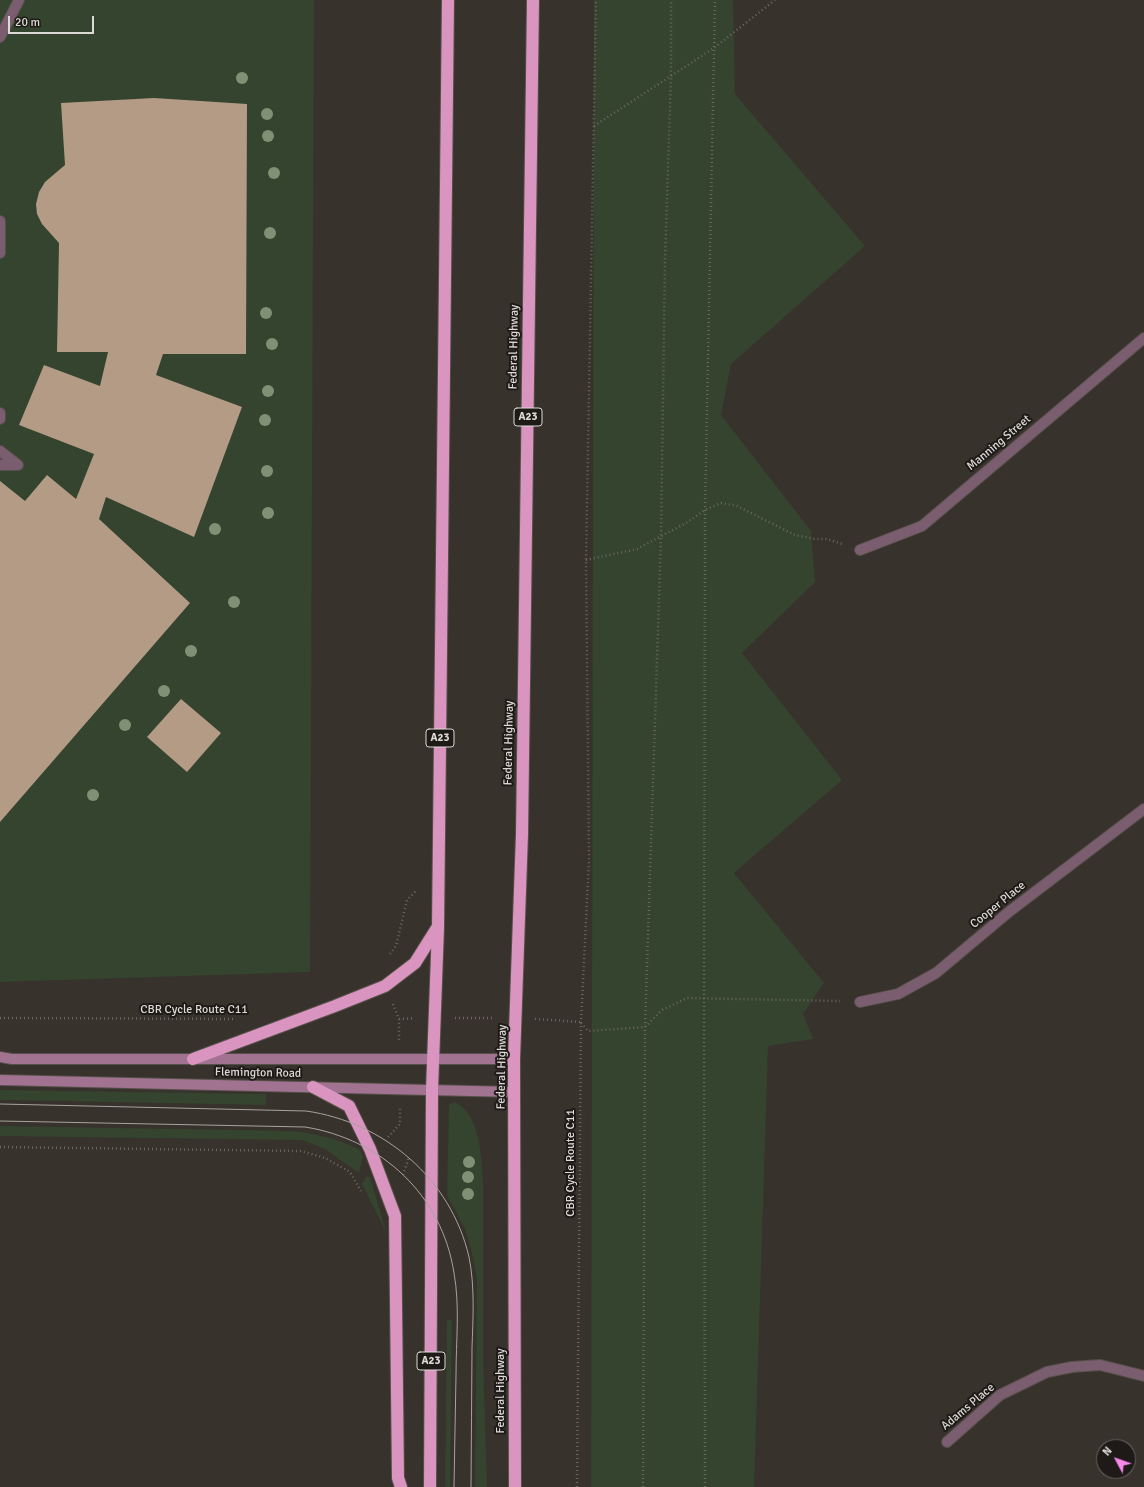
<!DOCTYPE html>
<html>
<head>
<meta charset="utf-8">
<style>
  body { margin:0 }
  #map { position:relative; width:1144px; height:1487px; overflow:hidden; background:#38322c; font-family:Signika,sans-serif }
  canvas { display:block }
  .north { position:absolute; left:1096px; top:1439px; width:40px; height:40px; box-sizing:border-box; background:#1d1a18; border:1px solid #6a6664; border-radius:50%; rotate:311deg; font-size:11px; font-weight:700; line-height:16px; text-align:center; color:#ddd9d5 }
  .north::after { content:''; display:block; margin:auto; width:14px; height:18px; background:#f788ec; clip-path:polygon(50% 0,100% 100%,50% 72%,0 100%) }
  .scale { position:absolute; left:8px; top:16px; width:86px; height:18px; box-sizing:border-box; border:2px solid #ddd9d5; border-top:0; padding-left:5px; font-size:12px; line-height:14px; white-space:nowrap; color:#ddd9d5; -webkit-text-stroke:3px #1d1a18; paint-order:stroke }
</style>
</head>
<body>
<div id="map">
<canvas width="1144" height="1487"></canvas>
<div class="north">N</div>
<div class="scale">20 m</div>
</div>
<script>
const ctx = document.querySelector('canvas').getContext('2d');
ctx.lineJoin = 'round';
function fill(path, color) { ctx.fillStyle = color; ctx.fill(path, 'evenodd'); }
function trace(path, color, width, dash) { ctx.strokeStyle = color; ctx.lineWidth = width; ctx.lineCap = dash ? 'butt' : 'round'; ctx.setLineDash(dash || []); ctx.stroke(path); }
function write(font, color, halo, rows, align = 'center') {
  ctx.font = font + ' Signika,sans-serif'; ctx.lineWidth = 4; ctx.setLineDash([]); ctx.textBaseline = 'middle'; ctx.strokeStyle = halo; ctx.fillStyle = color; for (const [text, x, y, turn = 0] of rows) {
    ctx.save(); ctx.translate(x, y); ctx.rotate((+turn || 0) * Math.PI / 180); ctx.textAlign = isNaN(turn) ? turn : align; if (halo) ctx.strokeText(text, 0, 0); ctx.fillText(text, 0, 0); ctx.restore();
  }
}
const green = new Path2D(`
  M0 0H314L310 972 0 982Z
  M594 0H733L735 94 865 246 731 364 721 415 811 531 815 582 742 653 842 780 734 873 824 983 803 1014 813 1039 768 1046 754 1487H591Z
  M0 1090 266 1094V1105L7 1100H0Z
  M454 1102C481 1112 482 1162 483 1186V1359L487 1487H475L477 1279 472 1253 465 1229 447 1195 449 1105Z
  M0 1126 294 1131C318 1134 339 1139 360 1150L363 1157 359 1173 325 1149 302 1140 0 1136Z
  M366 1177H370L386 1232 362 1184Z
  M447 1320H452L450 1487H445Z`);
const building = new Path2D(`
  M154 98 247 104 246 354H163L156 375 242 407 194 537 106 497 99 519 190 603 0 822V481L25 501 47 475 76 499 94 454 19 425 44 365 100 386 108 352H57L59 243 42 224 37 214 36 204 39 192 45 182 65 165 61 103Z
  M181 699 221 733 187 772 147 737Z`);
const path = new Path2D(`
  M594 126 714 48 775 0
  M586 560 637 549 686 523 705 510 721 503 737 506 795 535 815 539H827L842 544
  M390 954 396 946 407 900 417 890
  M393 1004 399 1019V1040
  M0 1018 236 1019
  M455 1018H494
  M399 1019 414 1018
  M535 1019 581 1022
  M581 1023 588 1031 645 1027 662 1010 687 998 840 1001
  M388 1137 400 1124V1109
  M0 1147 301 1151 325 1158 350 1172 361 1191
  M403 1175 409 1157
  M577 1487 581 1022 589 860 586 560 596 0
  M643 1487 645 1027 661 537 665 259 671 77V0
  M705 1487 704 999 705 510 715 0`);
const lane = new Path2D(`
  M0 37 19 0
  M0 221V253
  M0 413V419
  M0 451 18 465H0`);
const street = new Path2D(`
  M860 550 922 526 1144 338
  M860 1002 898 994 936 973 1010 911 1144 809
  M947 1442 1000 1395 1047 1372 1072 1367 1100 1365 1144 1376`);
const secondary = new Path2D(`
  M0 1057 12 1059H514
  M0 1080 515 1092`);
const highway = new Path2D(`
  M193 1059 335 1006 385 986 415 963 437 928
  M313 1087 349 1106 370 1149 395 1216 398 1478 401 1487
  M430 1487 432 1090 438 928 448 0
  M515 1487 514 1059 522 834 533 0`);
const tram = new Path2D(`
  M0 1104 306 1111C384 1122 451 1179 469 1257 475 1287 473 1318 472 1348 472 1394 471 1441 471 1487
  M0 1121 305 1127C381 1139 442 1195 454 1273 460 1306 456 1341 456 1375 455 1412 455 1450 454 1487`);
const trees = [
  [242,78],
  [267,114],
  [268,136],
  [274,173],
  [270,233],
  [266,313],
  [272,344],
  [268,391],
  [265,420],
  [267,471],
  [268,513],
  [215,529],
  [234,602],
  [191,651],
  [164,691],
  [125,725],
  [93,795],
  [469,1162],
  [468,1177],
  [468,1194]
];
const shields = [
  [528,417,28],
  [440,738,28],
  [431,1361,28]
];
const shieldNames = [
  ["A23",528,417],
  ["A23",440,738],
  ["A23",431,1361]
];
const streetNames = [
  ["Federal Highway",514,347,-89],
  ["Manning Street",999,443,-40],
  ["Federal Highway",509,743,-89],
  ["Cooper Place",998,905,-39],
  ["CBR Cycle Route C11",194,1010],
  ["Federal Highway",502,1067,-89],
  ["Flemington Road",258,1073,1],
  ["CBR Cycle Route C11",571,1163,-90],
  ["Federal Highway",501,1391,-90],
  ["Adams Place",968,1407,-40]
];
fill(green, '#34442e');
fill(building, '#b49b85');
trace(lane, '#56504a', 12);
trace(street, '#56504a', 12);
trace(secondary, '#56504a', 12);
trace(highway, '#56504a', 14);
trace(path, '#6b6661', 2.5, [1, 3]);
trace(lane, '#7a5d6f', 10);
trace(street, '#7a5d6f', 10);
trace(secondary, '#a17390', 10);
trace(highway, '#da94c0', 12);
trace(tram, '#a8a39e', 1);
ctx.fillStyle = '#809074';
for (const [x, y] of trees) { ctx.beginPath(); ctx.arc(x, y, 6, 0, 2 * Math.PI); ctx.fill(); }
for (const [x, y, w] of shields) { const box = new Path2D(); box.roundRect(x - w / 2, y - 9, w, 18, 3); ctx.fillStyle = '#1d1a18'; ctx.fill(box); trace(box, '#ddd9d5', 1); }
write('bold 11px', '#ddd9d5', null, shieldNames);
write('12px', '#ddd9d5', '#1d1a18', streetNames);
</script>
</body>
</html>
